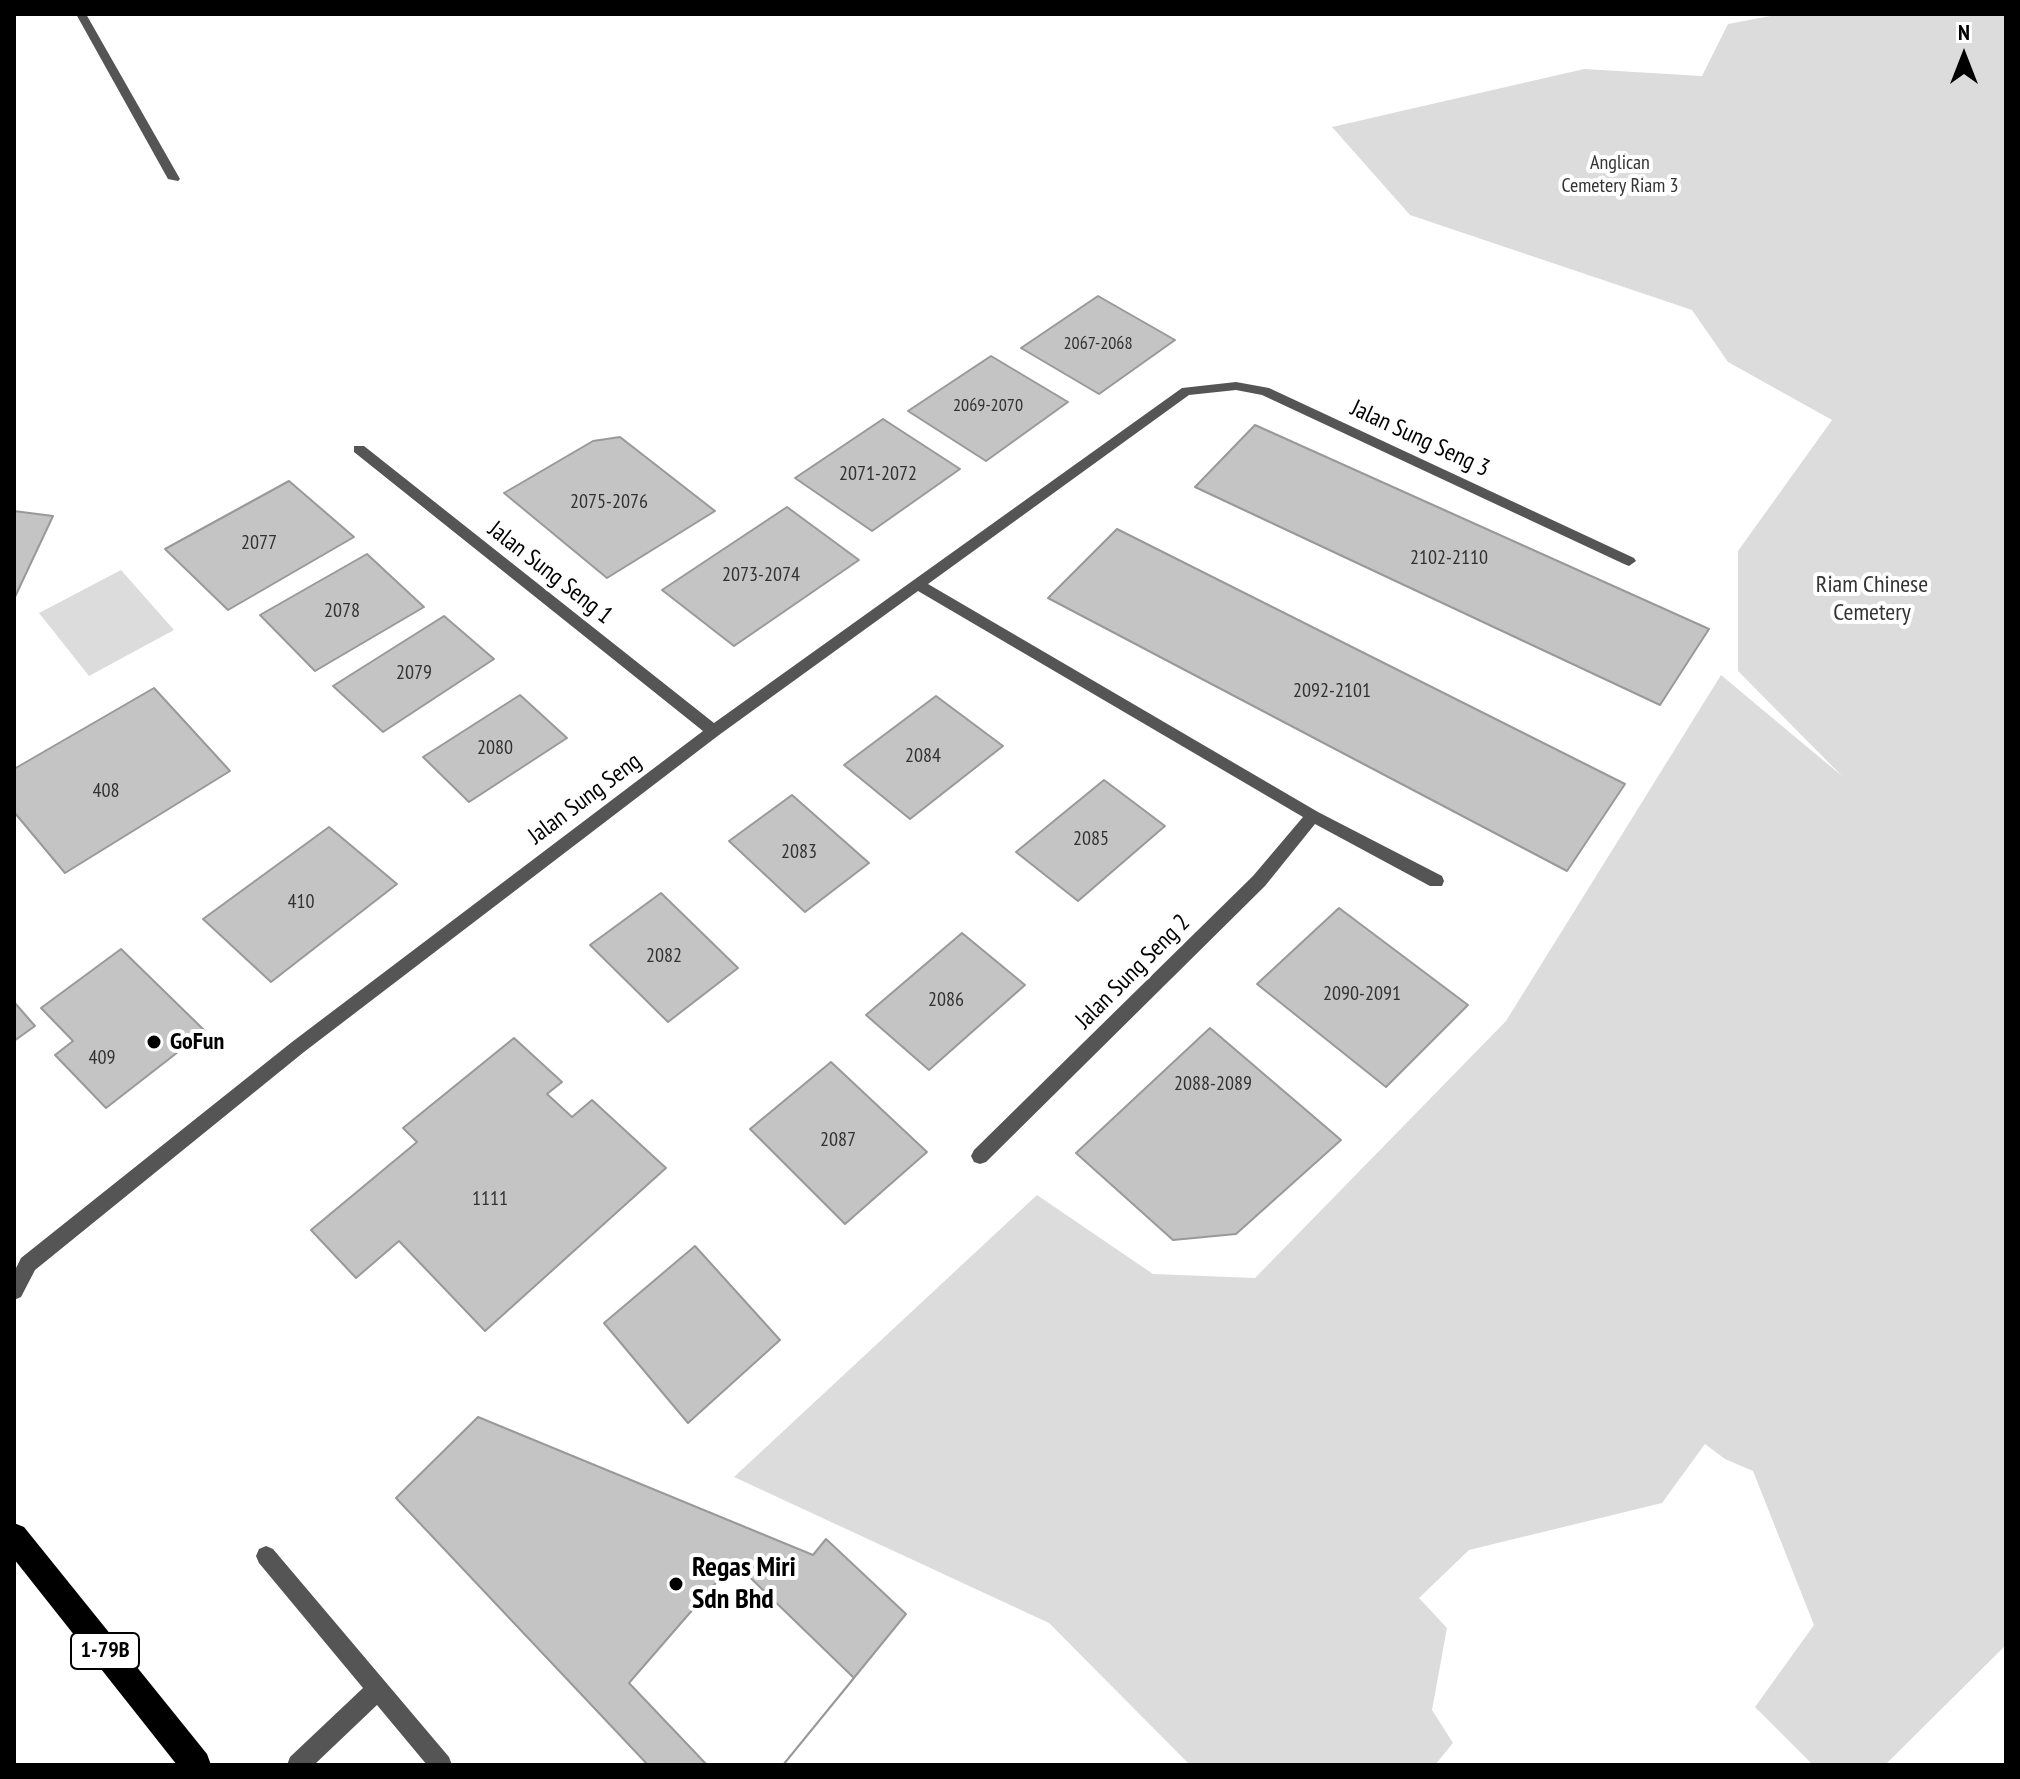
<!DOCTYPE html>
<html>
<head>
<meta charset="utf-8">
<style>
  body { margin:0 }
  #map { position:relative; width:2020px; height:1779px; overflow:hidden; background:#fff; font-family:"PT Sans Narrow",sans-serif }
  canvas { display:block }
  .frame { position:absolute; inset:0; border:16px solid #000; pointer-events:none }
  .north { position:absolute; left:1924px; top:16px; width:80px; height:80px; -webkit-text-stroke:6px #fff; paint-order:stroke; rotate:0deg; font-size:22px; font-weight:700; line-height:32px; text-align:center; color:#000 }
  .north::after { content:''; display:block; margin:auto; width:28px; height:36px; background:#000; clip-path:polygon(50% 0,100% 100%,50% 72%,0 100%) }
</style>
</head>
<body>
<div id="map">
<canvas width="2020" height="1779"></canvas>
<div class="frame"></div>
<div class="north">N</div>
</div>
<script>
const ctx = document.querySelector('canvas').getContext('2d');
ctx.lineJoin = 'round';
function fill(path, color) { ctx.fillStyle = color; ctx.fill(path, 'evenodd'); }
function trace(path, color, width, dash) { ctx.strokeStyle = color; ctx.lineWidth = width; ctx.lineCap = dash ? 'butt' : 'round'; ctx.setLineDash(dash || []); ctx.stroke(path); }
function write(font, color, halo, rows, align = 'center') {
  ctx.font = font + ' "PT Sans Narrow",sans-serif'; ctx.lineWidth = 8; ctx.setLineDash([]); ctx.textBaseline = 'middle'; ctx.strokeStyle = halo; ctx.fillStyle = color; for (const [text, x, y, turn = 0] of rows) {
    ctx.save(); ctx.translate(x, y); ctx.rotate((+turn || 0) * Math.PI / 180); ctx.textAlign = isNaN(turn) ? turn : align; if (halo) ctx.strokeText(text, 0, 0); ctx.fillText(text, 0, 0); ctx.restore();
  }
}
const green = new Path2D(`
  M1781 14H2006V1645L1885 1765H1813L1755 1707 1814 1625 1753 1471 1725 1459 1705 1444 1662 1503 1469 1550 1419 1598 1447 1628 1432 1710 1453 1743 1435 1765H1190L1049 1623 734 1477 1037 1195 1153 1274 1255 1278 1506 1021 1721 675 1842 776 1738 671V551L1832 420 1728 362 1692 310 1410 215 1332 127 1584 69 1702 76 1728 24Z
  M121 570 174 630 89 676 39 613Z`);
const building = new Path2D(`
  M1098 296 1175 340 1099 394 1021 348Z
  M991 356 1068 402 986 461 908 411Z
  M883 419 960 469 872 531 795 478Z
  M1255 425 1709 629 1660 705 1195 487Z
  M620 437 715 511 607 578 504 493 593 441Z
  M289 481 354 537 228 610 165 549Z
  M787 507 859 560 734 646 662 590Z
  M14 511 53 516 14 599Z
  M1117 529 1625 784 1567 871 1048 598Z
  M367 554 424 607 315 671 260 615Z
  M444 616 494 659 383 732 333 686Z
  M154 688 230 771 65 873 14 812V769Z
  M520 695 567 738 469 802 423 757Z
  M936 696 1003 746 910 819 844 765Z
  M1104 780 1165 826 1078 901 1016 852Z
  M792 795 869 863 805 912 729 841Z
  M329 827 397 884 271 982 203 919Z
  M661 893 738 968 668 1022 590 945Z
  M1339 908 1468 1005 1386 1087 1257 984Z
  M962 933 1025 985 929 1070 866 1015Z
  M121 949 205 1031 106 1108 55 1055 73 1041 41 1008Z
  M14 1002 35 1026 14 1041Z
  M1210 1028 1341 1140 1236 1234 1173 1240 1076 1153Z
  M514 1038 562 1082 547 1094 572 1117 592 1100 666 1168 485 1331 399 1241 356 1278 311 1230 417 1142 403 1128Z
  M831 1062 927 1152 845 1224 750 1129Z
  M695 1246 780 1340 688 1423 604 1323Z
  M478 1417 813 1555 826 1539 906 1614 783 1765H648L396 1498Z
  M734 1562 854 1678 783 1765H707L629 1683Z`);
const service = new Path2D(`
  M266 1546 273 1549 449 1757 452 1765H427L377 1705 314 1765H287L290 1757 363 1688 259 1563 256 1556 259 1549Z`);
const minor = new Path2D(`
  M76 14H86L180 179 178 181 168 179Z
  M1236 382 1269 388 1634 558 1636 561 1629 566 1624 564 1262 395 1236 390 1189 395 928 584 1318 812 1442 876 1444 881 1442 886H1430L1315 824 1265 886 986 1162 980 1164 974 1162 971 1156 974 1150 1253 876 1303 817 918 591 719 735 304 1052 35 1270 21 1297 14 1300V1272L21 1258 292 1042 703 731 354 452V446H364L714 723 1182 388Z`);
const trunk = new Path2D(`
  M14 1523 24 1527 207 1754 211 1765H177L14 1559Z`);
const markers = [
  [154,1042,8,"#000"],
  [676,1584,8,"#000"]
];
const farNumbernames = [
  ["2067-2068",1098,344],
  ["2069-2070",988,406]
];
const farParknames = [
  ["Anglican",1620,163],
  ["Cemetery Riam 3",1620,186]
];
const numberNames = [
  ["2071-2072",878,474],
  ["2075-2076",609,502],
  ["2077",259,543],
  ["2102-2110",1449,558],
  ["2073-2074",761,575],
  ["2078",342,611],
  ["2079",414,673],
  ["2092-2101",1332,691],
  ["2080",495,748],
  ["2084",923,756],
  ["408",106,791],
  ["2085",1091,839],
  ["2083",799,852],
  ["410",301,902],
  ["2082",664,956],
  ["2090-2091",1362,994],
  ["2086",946,1000],
  ["409",102,1058],
  ["2088-2089",1213,1084],
  ["2087",838,1140],
  ["1111",490,1199]
];
const shields = [
  [105,1651,68]
];
const shieldNames = [
  ["1-79B",105,1651]
];
const streetNames = [
  ["Jalan Sung Seng 3",1420,439,25],
  ["Jalan Sung Seng 1",550,573,38],
  ["Jalan Sung Seng",585,799,-37],
  ["Jalan Sung Seng 2",1133,972,-45]
];
const parkNames = [
  ["Riam Chinese",1872,585],
  ["Cemetery",1872,613]
];
const poiNames = [
  ["GoFun",170,1042]
];
const nearPoinames = [
  ["Regas Miri",692,1568],
  ["Sdn Bhd",692,1600]
];
fill(green, '#dcdcdc');
fill(building, '#c4c4c4');
trace(building, '#999', 2);
fill(service, '#555');
fill(minor, '#555');
fill(trunk, '#000');
for (const [x, y, r, color] of markers) { const dot = new Path2D(); dot.arc(x, y, r, 0, 2 * Math.PI); ctx.fillStyle = color; ctx.fill(dot); trace(dot, '#fff', 3); }
write('18px', '#313131', null, farNumbernames);
write('20px', '#333', '#fff', farParknames);
write('20px', '#313131', null, numberNames);
for (const [x, y, w] of shields) { const box = new Path2D(); box.roundRect(x - w / 2, y - 18, w, 36, 6); ctx.fillStyle = '#fff'; ctx.fill(box); trace(box, '#000', 2); }
write('bold 22px', '#000', null, shieldNames);
write('24px', '#000', '#fff', streetNames);
write('24px', '#333', '#fff', parkNames);
write('bold 24px', '#000', '#fff', poiNames, 'left');
write('bold 28px', '#000', '#fff', nearPoinames, 'left');
</script>
</body>
</html>
